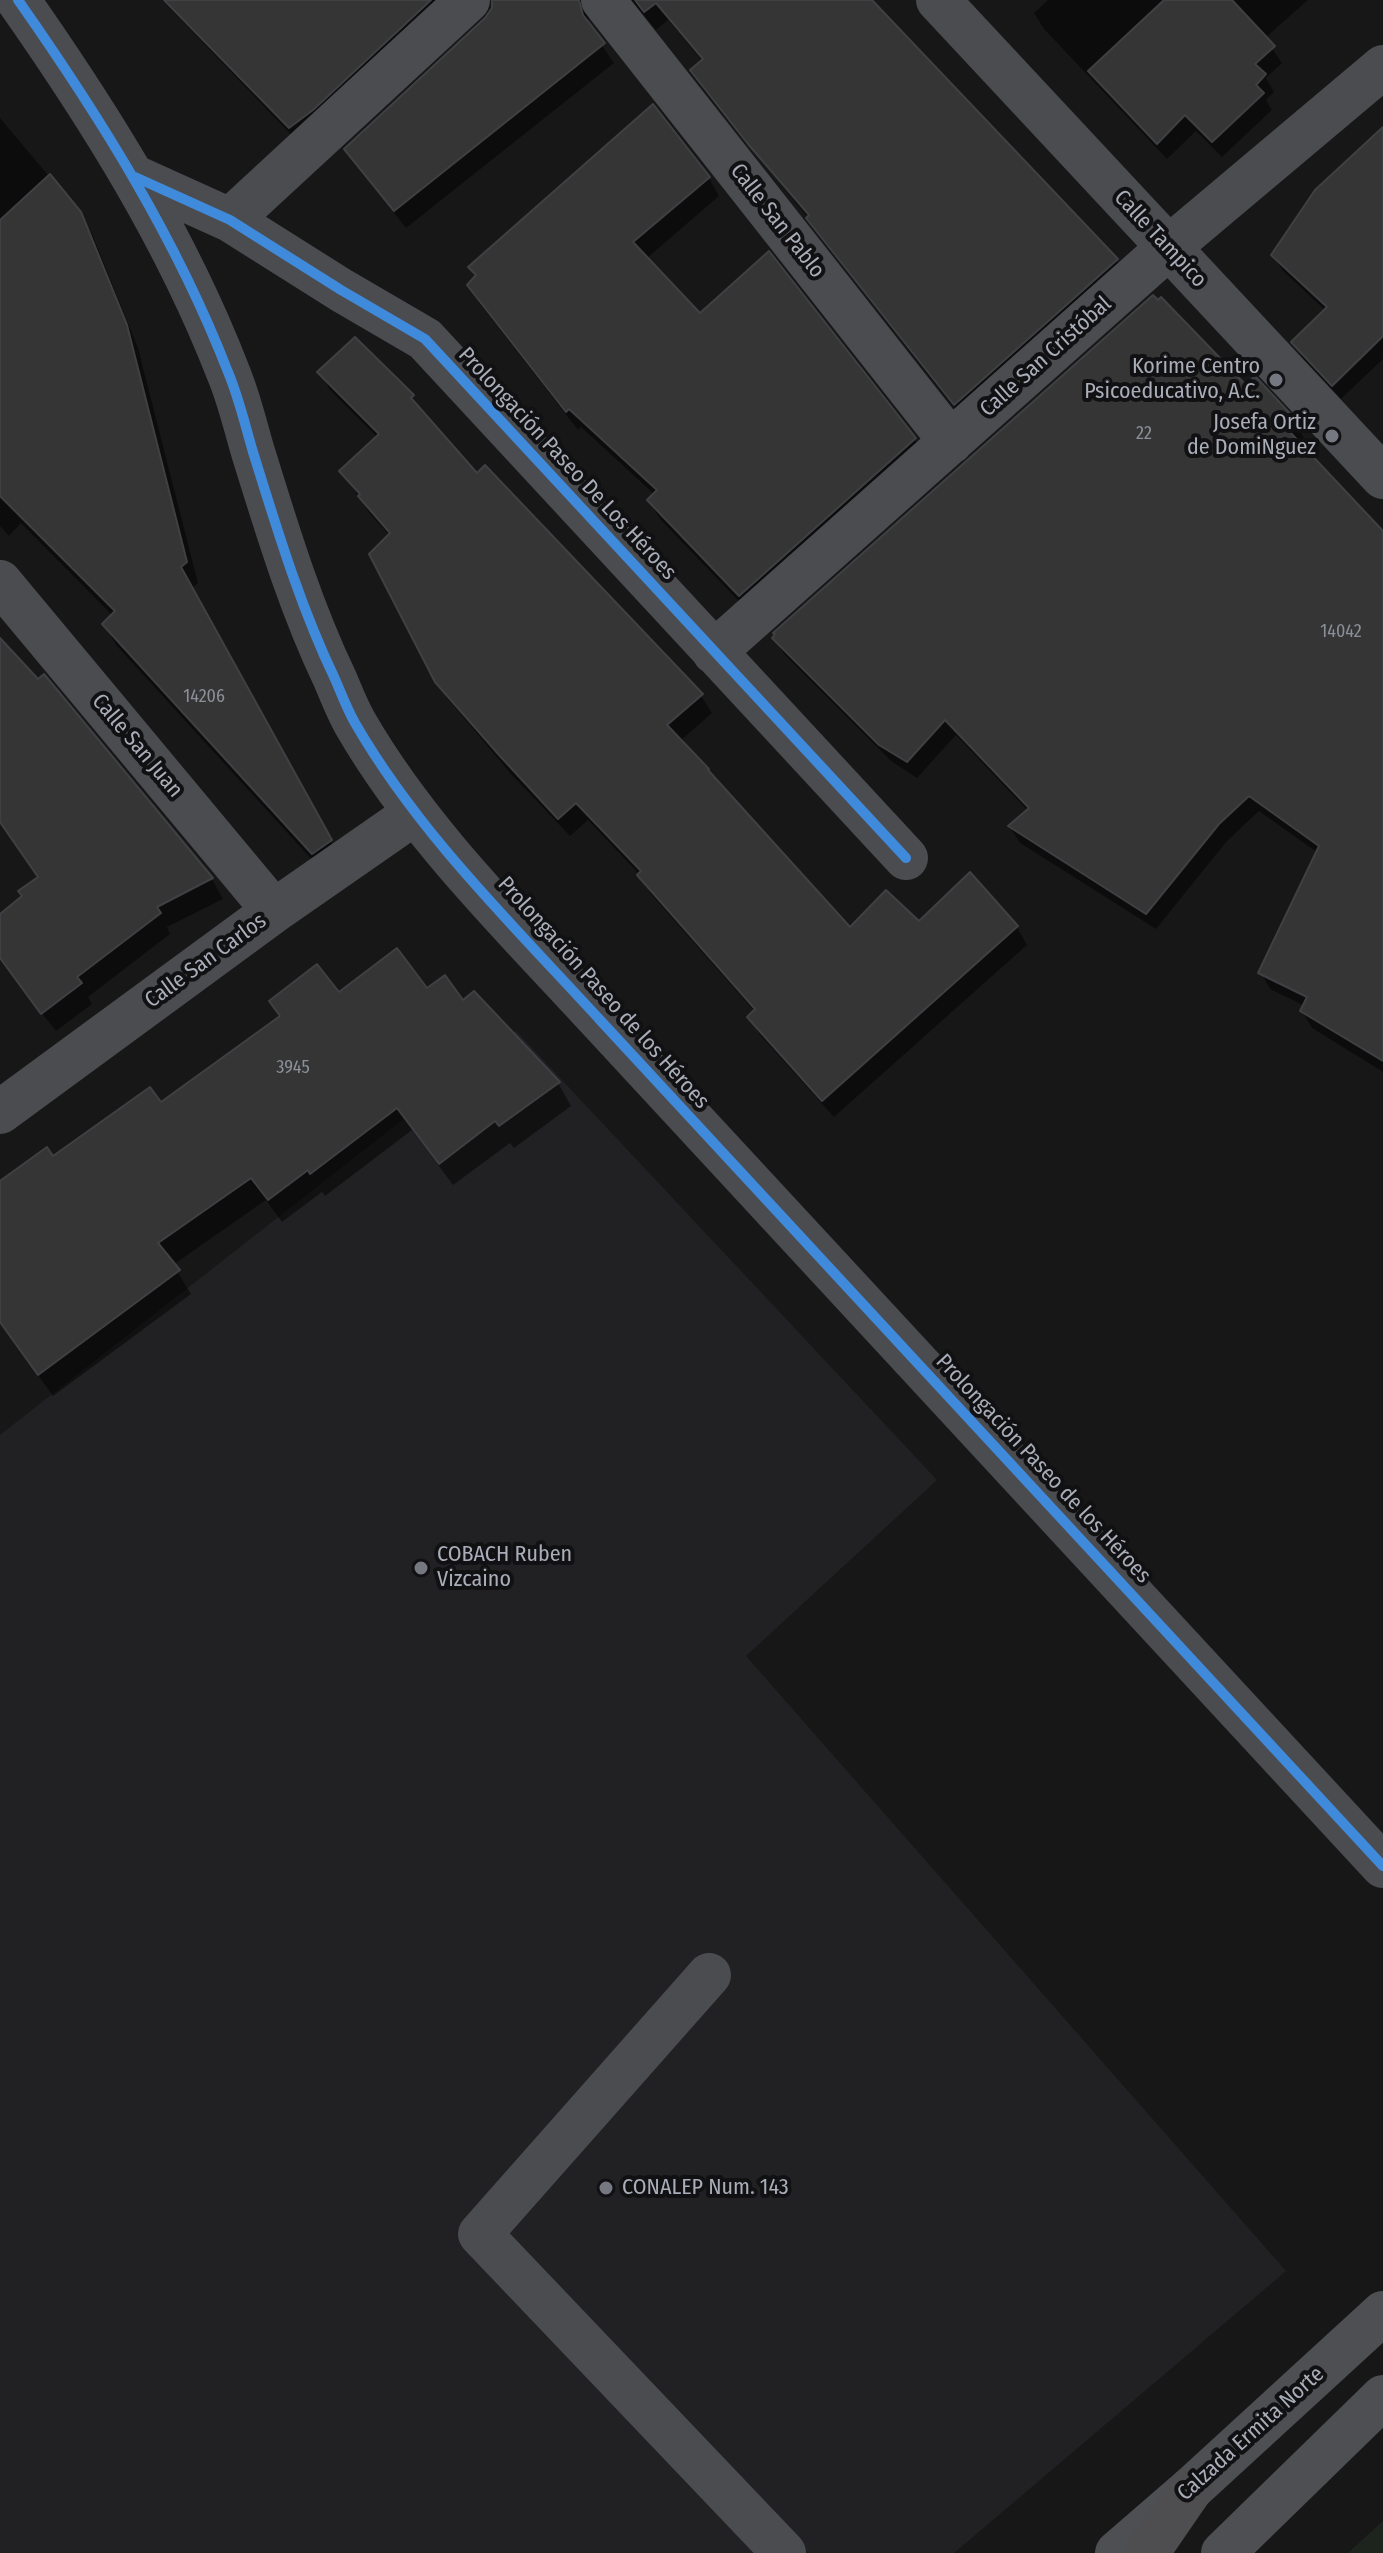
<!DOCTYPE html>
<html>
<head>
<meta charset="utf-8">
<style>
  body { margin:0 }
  canvas { display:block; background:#171717 }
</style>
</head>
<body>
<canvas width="1383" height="2553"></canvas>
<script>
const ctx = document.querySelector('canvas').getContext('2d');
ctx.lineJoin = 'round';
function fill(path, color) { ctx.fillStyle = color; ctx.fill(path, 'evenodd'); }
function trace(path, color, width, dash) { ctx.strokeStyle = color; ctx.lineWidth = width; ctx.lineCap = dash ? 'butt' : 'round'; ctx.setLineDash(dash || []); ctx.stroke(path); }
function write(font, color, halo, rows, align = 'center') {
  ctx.font = font + ' "Fira Sans Condensed",sans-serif'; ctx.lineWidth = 8; ctx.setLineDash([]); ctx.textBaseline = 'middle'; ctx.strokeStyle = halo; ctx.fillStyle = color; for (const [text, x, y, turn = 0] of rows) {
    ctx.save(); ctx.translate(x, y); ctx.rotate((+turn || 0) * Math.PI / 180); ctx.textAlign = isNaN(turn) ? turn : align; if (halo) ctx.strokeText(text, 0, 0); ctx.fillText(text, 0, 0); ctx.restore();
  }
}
const built = new Path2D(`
  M516 1031 937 1480 746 1656 1286 2271 954 2553H0V1435Z`);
const green = new Path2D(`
  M1383 2521V2553H1348Z`);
const shadow = new Path2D(`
  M162 0H459L300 144Z
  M567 0H591L588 25 614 63 406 228 358 168 347 149Z
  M631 0H870L1117 260 1127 279 966 423 820 237 809 219 704 90 693 71 703 62 668 20 656 30Z
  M1048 0H1308L1265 38 1282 63 1266 78 1274 92 1266 100 1272 110 1222 157 1196 131 1167 159 1044 29 1034 13Z
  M0 118 80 213 93 236 138 348 198 583 191 589 342 862 325 874 116 645 104 624 113 616 21 523 9 536 0 526Z
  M1383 130V359L1341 399 1302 357 1294 342 1326 311 1282 270 1273 255Z
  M709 178 719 196 646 259 700 315 769 254 915 440 925 458 751 614 660 519 649 501 655 495 581 427 578 430 480 304 469 285 476 278 471 268Z
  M320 372 412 396 423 415 477 475 485 468 701 696 712 713 680 741 850 930 919 924 970 875 1017 927 1027 945 834 1117 760 1035 750 1017 755 1012 650 893 640 875 588 820 570 836 511 774 447 698 436 679 390 536 370 514 342 471 378 438 330 390Z
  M1255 379 1294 422 1304 438 1298 443 1383 533V1072L1312 1028 1302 1011 1305 1006 1270 989 1261 973 1318 853 1259 811 1227 841 1156 929 1020 843 1010 827 1028 811 956 735 917 778 891 761 784 654 774 638 1246 388Z
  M0 669 38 682 44 677 212 879 223 899 167 927 170 934 88 997 92 1004 56 1031 0 961V916L24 897 39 879 0 821Z
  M426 991 462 1003 558 1083 571 1106 514 1148 510 1143 453 1185 412 1130 325 1196 322 1192 282 1222 266 1200 173 1265 191 1294 53 1396 0 1322V1189L53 1159 161 1105 281 1018 272 1002 338 994Z`);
const building = new Path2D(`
  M164 0H431L313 110 289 128Z
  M492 0H579L583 15 605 43 394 211 344 149 485 18 492 8Z
  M635 0H872L1118 259 954 405 806 218 809 215 748 144 690 70 703 59 656 3 644 12Z
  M1164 0H1232L1275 46 1255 64 1266 74 1256 85 1264 93 1212 142 1185 115 1157 144 1088 71Z
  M653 104 710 177 633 242 700 313 769 251 916 438 739 596 647 500 657 490 569 409 566 412 467 285 476 275 468 267Z
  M1383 127V336L1332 386 1291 342 1327 307 1271 255 1315 190Z
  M50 174 81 212 127 325 187 562 181 567 332 840 312 854 102 624 115 611 0 496V220Z
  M1153 295 1158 300 1161 297 1246 385 1255 376 1296 420 1287 429 1383 531V1061L1300 1011 1307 997 1258 973 1319 846 1249 796 1219 824 1146 914 1008 826 1029 808 945 720 907 762 879 745 772 638 775 634 773 633Z
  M355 337 414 395 411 398 477 473 485 465 703 694 667 725 709 769 708 770 850 927 886 890 919 921 970 872 1018 926 822 1101 747 1017 755 1009 637 875 641 871 576 803 558 819 499 755 435 682 369 554 390 533 358 496 360 494 339 471 379 434 317 372Z
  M0 638 38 679 44 674 213 878 157 907 161 913 77 977 82 983 41 1014 0 958V914L22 896 18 891 38 877 0 822Z
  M397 948 427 988 445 975 463 1000 474 991 560 1082 499 1126 495 1121 439 1164 397 1108 310 1174 308 1170 268 1200 251 1178 158 1243 180 1270 38 1375 0 1322V1181L47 1147 53 1156 150 1087 161 1102 280 1016 269 1001 317 964 339 992Z`);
const minor = new Path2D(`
  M18 0C100 117 176 238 228 372 239 398 245 425 253 452 277 529 300 606 335 679 341 693 347 709 355 723 419 834 514 926 600 1020L1383 1866
  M603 0 951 442
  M938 0 1383 477
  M135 177 230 220 341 290 425 339 906 858
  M230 220 468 0
  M0 582 274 911
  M714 652 1168 248 1383 67
  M0 1112 274 911 415 813
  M709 1975 480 2234 784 2553`);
const major = new Path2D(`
  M1117 2553 1191 2489 1383 2313
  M1223 2553 1383 2397`);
const highway = new Path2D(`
  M1147 2553 1191 2489`);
const cycleway = new Path2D(`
  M18 0C100 117 176 238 228 372 239 398 245 425 253 452 277 529 300 606 335 679 341 693 347 709 355 723 419 834 514 926 600 1020L1383 1866
  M135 177 230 220 341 290 425 339 906 858`);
const markers = [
  [1276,380,8,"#757880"],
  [1332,436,8,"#757880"],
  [421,1568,8,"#757880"],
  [606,2188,8,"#757880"]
];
const numberNames = [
  ["22",1144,434],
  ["14042",1341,632],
  ["14206",204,697],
  ["3945",293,1068]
];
const streetNames = [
  ["Calle San Pablo",777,221,52],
  ["Calle Tampico",1160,239,47],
  ["Calle San Cristóbal",1046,357,-42],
  ["Prolongación Paseo De Los Héroes",567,464,47],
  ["Calle San Juan",137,746,50],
  ["Calle San Carlos",206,961,-36],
  ["Prolongación Paseo de los Héroes",603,993,48],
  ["Prolongación Paseo de los Héroes",1043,1469,47],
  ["Calzada Ermita Norte",1251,2434,-42]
];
const poiNames = [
  ["Korime Centro",1260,367],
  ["Psicoeducativo, A.C.",1260,392],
  ["Josefa Ortiz",1316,423],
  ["de DomiNguez",1316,448],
  ["COBACH Ruben",437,1555,"left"],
  ["Vizcaino",437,1580,"left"],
  ["CONALEP Num. 143",622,2188,"left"]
];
fill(built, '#212123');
fill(green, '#1d241e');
fill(shadow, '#0007');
fill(building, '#353536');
trace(building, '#3f4043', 2);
trace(minor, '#4b4c50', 44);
trace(major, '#4d4f52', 44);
trace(highway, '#4e4e51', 44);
trace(cycleway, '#408adc', 10);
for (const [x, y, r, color] of markers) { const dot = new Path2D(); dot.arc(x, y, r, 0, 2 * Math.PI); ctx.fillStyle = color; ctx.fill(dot); trace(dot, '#111113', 3); }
write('18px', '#8b8f98', null, numberNames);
write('22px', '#a8adb8', '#111113', streetNames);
write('22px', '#a8adb8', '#111113', poiNames, 'right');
</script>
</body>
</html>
